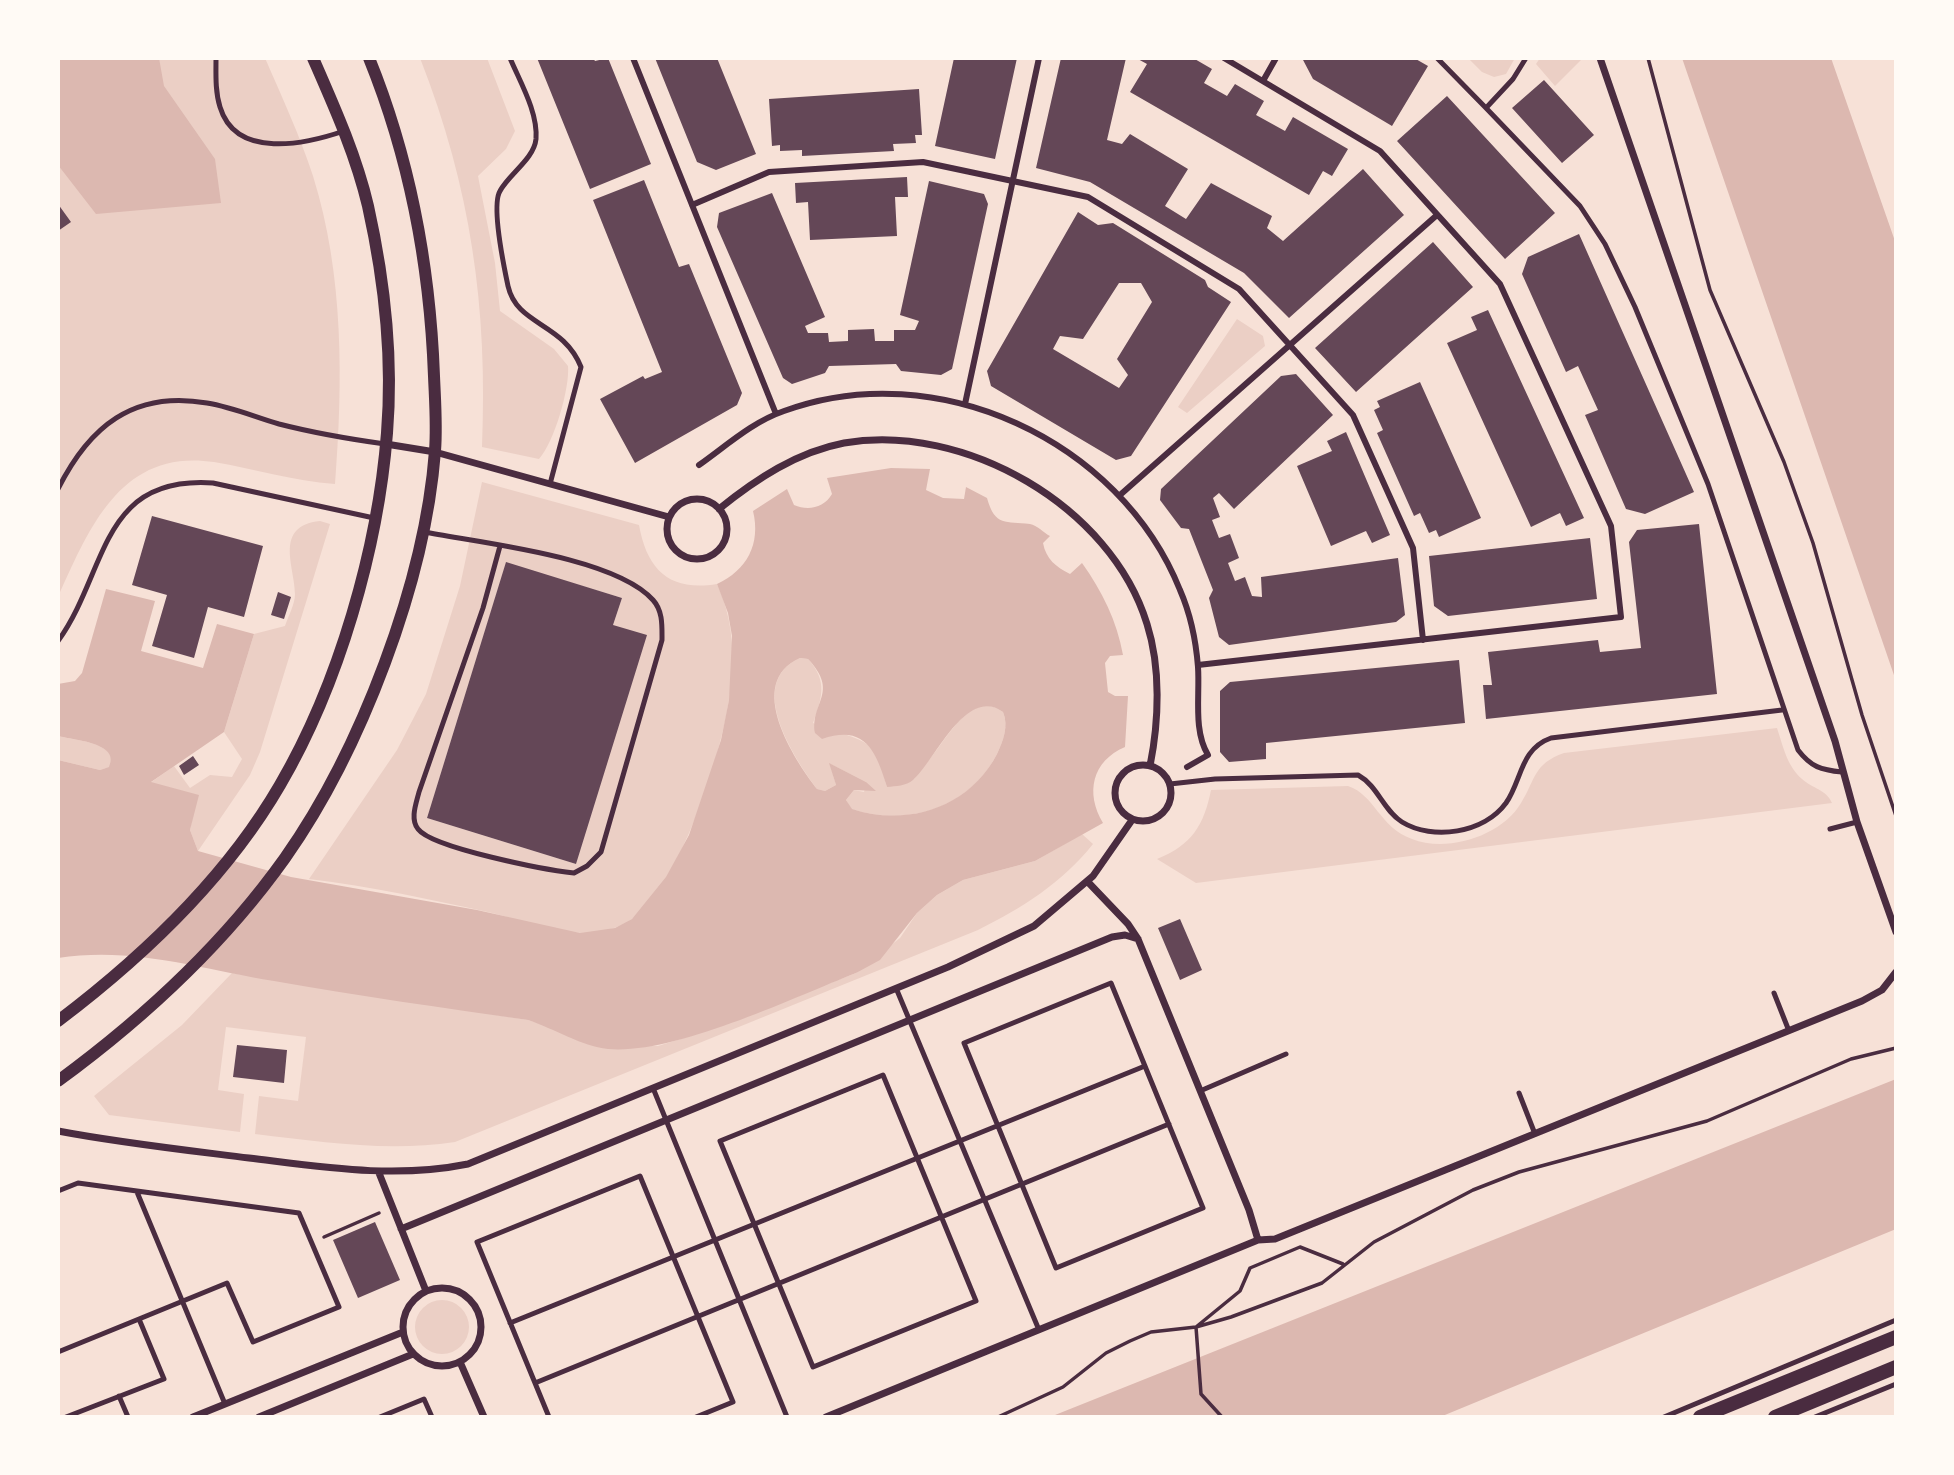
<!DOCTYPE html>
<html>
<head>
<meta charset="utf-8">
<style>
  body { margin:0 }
  #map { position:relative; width:1954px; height:1475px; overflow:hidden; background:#f7e1d7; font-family:"Fira Sans Condensed",sans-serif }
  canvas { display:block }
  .frame { position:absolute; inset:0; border:60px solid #fffaf5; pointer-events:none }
</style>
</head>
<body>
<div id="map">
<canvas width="1954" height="1475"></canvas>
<div class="frame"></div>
</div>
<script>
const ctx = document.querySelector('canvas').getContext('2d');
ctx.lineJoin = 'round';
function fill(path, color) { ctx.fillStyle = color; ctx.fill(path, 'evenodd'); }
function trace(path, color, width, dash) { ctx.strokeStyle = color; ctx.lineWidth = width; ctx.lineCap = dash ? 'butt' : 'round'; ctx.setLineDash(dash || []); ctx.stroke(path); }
const green = new Path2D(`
  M58 58H265C282 97 300 136 313 176 344 275 343 382 335 484 293 481 255 469 214 462 121 448 89 528 58 597Z
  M420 58H487L515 131 506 149 478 176 495 263 500 311 554 349 568 366C570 388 554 443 539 459L482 447C488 308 471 188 420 58Z
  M1468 58H1515L1506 74 1494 77 1482 72Z
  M1540 58H1583L1555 86 1536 64Z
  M1237 319 1263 336 1265 346 1187 413 1178 407Z
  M482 482 639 525C647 570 670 592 717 584 745 644 730 711 712 771 699 813 668 894 632 919 618 929 597 934 581 933 552 932 520 920 492 913 433 900 370 886 309 879L397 750 426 694 460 586ZM506 563 622 598 613 625 576 864 427 818Z
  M320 521 330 524 260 752 250 775 198 851 190 830 193 815 150 783 174 766 190 788 210 775 232 777 242 759 224 732 254 634 285 626C288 617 295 604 295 594 295 567 273 526 320 521Z
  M800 658 808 659C828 681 822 698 813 723 828 730 866 738 874 750 881 760 883 775 887 787 899 780 916 774 925 764 945 745 969 687 1003 712 1009 726 1003 741 997 754 969 809 907 827 851 809L846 800 854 790 864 792 866 782 830 764 836 785 825 791 817 789C795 759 744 683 800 658Z
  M1777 728C1783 746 1787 766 1802 779 1813 789 1826 789 1832 803L1196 883 1157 859C1192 845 1204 825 1211 790L1348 786C1375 795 1379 827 1412 839 1447 853 1502 836 1521 803 1536 779 1533 764 1564 753Z
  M58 736C74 740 121 743 110 767L100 770 58 760Z
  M1082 834 1093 844C1062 883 1022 908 978 930L455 1142C387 1152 323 1142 255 1134L259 1096 298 1101 306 1037 226 1027 218 1090 244 1094 240 1132 109 1115 94 1096 182 1025 232 973 528 1020 556 1029 579 1041 658 1046 696 1034 856 973 900 938 917 913 937 895 963 880 1035 861Z
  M415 1327a27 27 0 1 1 54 0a27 27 0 1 1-54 0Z`);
const water = new Path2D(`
  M58 58H159L164 86 215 159 221 203 96 214 58 165Z
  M1682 58H1831L1896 244V681Z
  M891 468 930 469 926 490 943 498 964 499 966 487 987 498C995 527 1006 521 1030 524 1037 525 1044 533 1050 536L1043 543C1046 559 1056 567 1070 574L1082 563C1102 591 1117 621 1123 655L1110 656 1105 663 1108 692 1115 696H1128L1125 747C1092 761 1085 793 1103 823L1035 861 963 880 937 895 917 913 880 960 856 973C792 998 674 1055 608 1049 581 1046 555 1029 528 1020 444 1008 359 996 274 981 201 969 132 946 58 958V760L100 770 109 767C121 743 74 740 58 736V684L75 681 82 673 106 589 155 601 141 651 203 668 217 624 254 634 224 732 151 782 199 795 190 830 198 851 291 877 477 910 580 933 615 928 632 919 666 877 689 835 721 740 729 700 732 636 728 613 717 584C747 570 761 544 753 511L787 489 794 505C808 511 824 508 832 494L827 478ZM800 658 808 659C840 693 810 702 815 733L822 739C866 724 876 752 887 787 896 786 906 786 913 780 935 761 966 685 1003 712 1009 726 1003 741 997 754 969 808 907 827 852 809L846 800 854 790 876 791 866 782 829 763 836 785 825 791 817 789C794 759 744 683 800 658Z
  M1896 1079V1229L1440 1417H1050Z`);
const building = new Path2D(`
  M537 58H593L595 61 608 58 651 164 590 189Z
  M655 58H717L756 154 716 170 697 162Z
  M954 58H1017L995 159 935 146Z
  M1061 58H1126L1107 140 1122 144 1130 134 1188 169 1165 206 1186 219 1211 183 1272 216 1267 228 1283 241 1363 169 1404 215 1289 318 1244 273 1090 182 1036 168Z
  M1136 58H1193L1212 69 1204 83 1227 96 1235 84 1264 101 1256 115 1285 131 1293 117 1348 149 1332 176 1323 171 1309 195 1130 92 1147 64Z
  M1302 58H1414L1428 66 1392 126 1313 79Z
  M1544 80 1594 135 1562 163 1512 108Z
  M919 89 922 135H915L916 143 893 144 894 151 802 156V150L780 151V145L772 146 769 99Z
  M1447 96 1555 213 1505 259 1397 141Z
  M907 177 908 197H895L897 236 810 240 808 202 796 203 795 183Z
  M644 180 679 267 689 264 742 393 737 405 635 463 600 399 643 376 645 379 662 372 593 200Z
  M929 181 984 194 988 204 952 369 941 375 901 371 896 364 829 366 825 373 792 384 783 378 717 227 719 213 772 193 825 317 805 326 808 333H828L829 342 848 341V330L874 329 875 341H894V330H915L919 321 900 315Z
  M58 204 71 222 58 231Z
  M1078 212 1098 225 1113 223 1205 280 1208 287 1231 302 1131 456 1116 460 991 386 987 371ZM1119 283H1141L1152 302 1117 359 1128 375 1119 388 1053 349 1060 336 1083 339Z
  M1579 234 1694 492 1645 514 1626 509 1585 415 1598 410 1578 366 1566 372 1522 274 1528 257Z
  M1433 242 1473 287 1356 392 1315 348Z
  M1488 310 1584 518 1566 526 1560 513 1531 527 1447 343 1477 330 1471 317Z
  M1296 374 1333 415 1234 509 1219 493 1213 498 1220 517 1212 520 1219 538 1230 534 1239 558 1228 563 1235 581 1245 577 1252 596 1262 597 1261 577 1398 558 1405 615 1396 622 1229 645 1219 637 1209 598 1213 590 1189 529 1181 528 1160 500 1161 489 1281 376Z
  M1420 382 1481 518 1439 537 1436 530 1429 533 1420 513 1414 516 1377 433 1383 430 1374 410 1380 407 1377 401Z
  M1346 432 1390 535 1372 543 1366 531 1331 546 1297 466 1332 451 1327 441Z
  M152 516 263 546 244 617 208 607 194 658 152 646 167 595 132 585Z
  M1699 524 1717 694 1486 719 1483 685H1492L1488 652 1598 640 1600 652 1641 648 1629 542 1637 530Z
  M1590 538 1597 599 1448 616 1434 606 1429 556Z
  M506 562 622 598 613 625 647 635 576 864 427 818Z
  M278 592 291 597 284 619 271 615Z
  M1459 660 1465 723 1266 743V759L1229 762 1220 752V691L1230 682Z
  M193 756 199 765 184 775 179 766Z
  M1180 919 1202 970 1180 980 1158 928Z
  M237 1045 287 1050 284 1083 233 1077Z
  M375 1222 400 1280 358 1298 333 1240Z`);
const path = new Path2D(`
  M1648 58 1710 290 1784 462 1813 543 1862 715 1896 816
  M324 1237 379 1213
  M998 1417 1063 1387 1106 1353 1130 1341 1151 1332 1196 1327 1231 1317 1322 1283 1374 1242 1473 1190 1519 1172 1707 1121 1851 1059 1896 1048
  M1222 1417 1201 1394 1196 1327 1240 1291 1250 1268 1300 1247 1343 1264`);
const service = new Path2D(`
  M216 58C216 74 215 91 220 107 236 160 306 144 344 131
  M510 58C520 82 538 112 536 139 534 159 509 174 500 191 491 206 504 267 508 286 517 326 563 322 581 367L550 484
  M1437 58 1486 108
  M1526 58 1513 79 1486 108 1580 206 1605 244 1635 307 1708 484 1798 750C1811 767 1821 770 1842 772
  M58 489C89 427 133 390 207 403 232 407 255 417 279 424 314 433 349 439 385 444
  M424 532C481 543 615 557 653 600 663 611 662 626 662 640L601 852 587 866 574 873C546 870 432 848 418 829 410 819 416 804 419 792L483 608 500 546
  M58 641C108 572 99 475 213 483L374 518
  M1170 784 1215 779 1358 775C1378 786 1383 810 1402 822 1433 841 1484 833 1506 803 1522 780 1520 749 1551 738L1782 710
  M1830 829 1857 822
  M1111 983 1203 1208 1056 1268 964 1043Z
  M896 988 1039 1330
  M1774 993 1789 1031
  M883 1075 976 1301 813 1367 720 1141Z
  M653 1088 787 1417
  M1200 1091 1286 1054
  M1519 1093 1535 1134
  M58 1191 78 1183 299 1213 339 1307 253 1342 227 1283 139 1319 164 1379 66 1417
  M137 1192 225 1404
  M510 1323 1145 1066
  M58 1352 139 1319
  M535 1383 1169 1124
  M119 1396 128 1417
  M380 1417 424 1399 432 1417
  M549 1417 477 1242 640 1176 733 1402 696 1417
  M1664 1417 1896 1320
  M1815 1417 1896 1384`);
const pedestrian = new Path2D(`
  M633 58 776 414
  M1263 81 1276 58
  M692 205 769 172 923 162 1088 197 1239 289 1353 415 1413 548 1423 640
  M965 404 1039 58
  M699 465C726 446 752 422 784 411 936 355 1120 440 1180 590 1190 613 1196 641 1198 667 1200 696 1193 730 1208 755L1187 767
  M1120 495 1437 215
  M1198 665 1621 617 1611 526 1500 284 1380 151 1224 58`);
const minor = new Path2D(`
  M1600 58 1835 741 1857 822 1896 932
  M386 444 435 452 669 517
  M667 529a30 30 0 1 1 60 0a30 30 0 1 1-60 0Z
  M719 509C756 479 797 452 844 443 964 422 1111 506 1147 624 1161 668 1159 721 1150 766
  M1115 793a28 28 0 1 1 56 0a28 28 0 1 1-56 0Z
  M1087 881 1128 924 1138 939 1249 1210 1258 1240
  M58 1131C121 1143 185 1150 249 1158 323 1167 394 1179 468 1164L948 967 1034 926 1093 876 1132 820
  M379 1173 426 1291
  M401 1229 1112 937 1125 935 1138 939
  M403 1327a39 39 0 1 1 78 0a39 39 0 1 1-78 0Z
  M460 1362 484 1417
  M193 1417 403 1332
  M259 1417 413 1354
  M826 1417 1258 1240 1275 1239 1862 1001 1882 990 1896 972`);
const tertiary = new Path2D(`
  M58 1021C144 956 226 878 280 785 339 684 378 548 387 433 393 359 384 278 368 206 356 155 334 106 313 58
  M58 1081C144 1018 223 945 285 858 361 750 425 582 435 451 437 426 435 401 434 376 430 267 410 159 369 58`);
const secondary = new Path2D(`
  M1700 1417 1896 1337
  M1775 1417 1896 1367`);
fill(green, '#ebcfc5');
fill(water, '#dcb8b0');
fill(building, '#644757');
trace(path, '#4a2c40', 3.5);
trace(service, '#4a2c40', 5);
trace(pedestrian, '#4a2c40', 6);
trace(minor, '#4a2c40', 7);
trace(tertiary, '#4a2c40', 12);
trace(secondary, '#4a2c40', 14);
</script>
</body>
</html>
